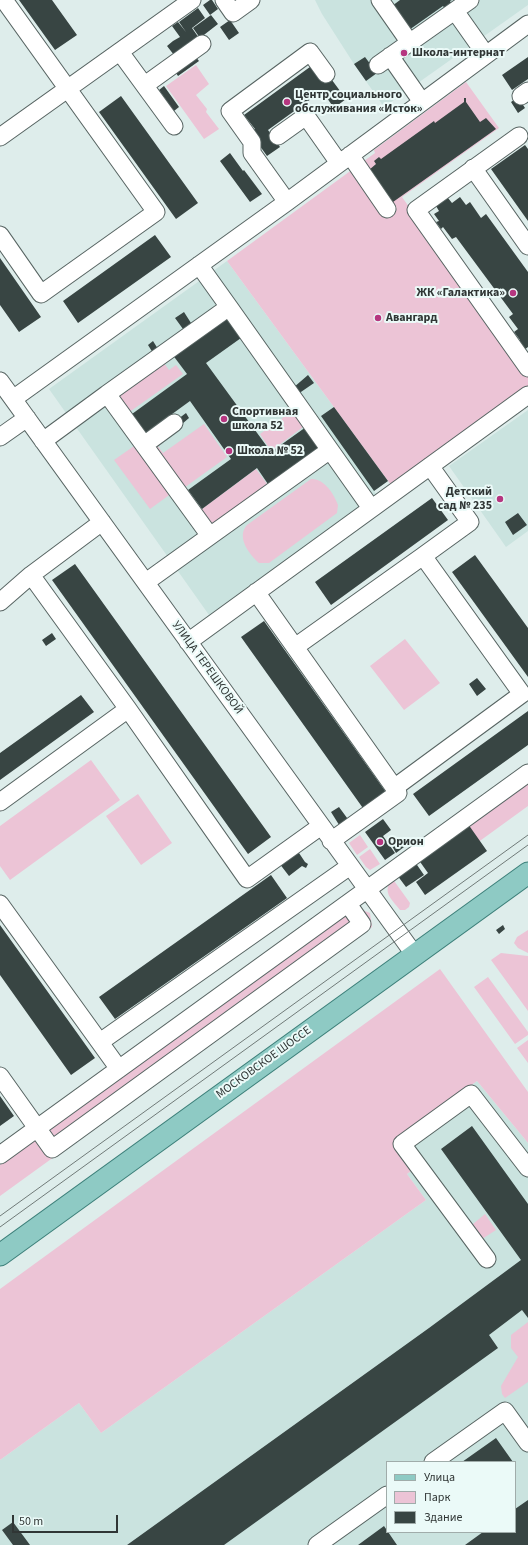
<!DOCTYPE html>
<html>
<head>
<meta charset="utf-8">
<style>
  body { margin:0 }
  #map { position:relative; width:528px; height:1545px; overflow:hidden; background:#deedeb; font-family:"Source Sans 3",sans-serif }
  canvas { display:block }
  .legend { position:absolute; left:386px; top:1461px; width:130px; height:72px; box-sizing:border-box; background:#ebfaf8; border:1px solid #a0acaa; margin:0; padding:5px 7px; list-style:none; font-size:12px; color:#303635 }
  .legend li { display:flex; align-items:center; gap:8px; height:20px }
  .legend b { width:20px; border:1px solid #a0acaa }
  .scale { position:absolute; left:12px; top:1515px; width:106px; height:18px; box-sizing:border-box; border:2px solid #303635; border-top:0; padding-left:5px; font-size:12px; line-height:14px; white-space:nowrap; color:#303635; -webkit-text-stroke:3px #ebfaf8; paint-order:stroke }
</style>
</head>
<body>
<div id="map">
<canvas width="528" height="1545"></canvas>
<ul class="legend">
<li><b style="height:5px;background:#8ecac4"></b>Улица</li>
<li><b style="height:11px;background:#ecc4d6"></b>Парк</li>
<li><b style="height:11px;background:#384543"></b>Здание</li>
</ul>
<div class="scale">50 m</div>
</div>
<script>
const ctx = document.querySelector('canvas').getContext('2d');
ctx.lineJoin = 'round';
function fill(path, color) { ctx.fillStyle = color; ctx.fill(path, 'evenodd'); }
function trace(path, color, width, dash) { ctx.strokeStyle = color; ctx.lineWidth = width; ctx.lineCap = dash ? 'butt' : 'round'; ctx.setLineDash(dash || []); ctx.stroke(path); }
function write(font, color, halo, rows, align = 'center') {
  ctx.font = font + ' "Source Sans 3",sans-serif'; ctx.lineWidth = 4; ctx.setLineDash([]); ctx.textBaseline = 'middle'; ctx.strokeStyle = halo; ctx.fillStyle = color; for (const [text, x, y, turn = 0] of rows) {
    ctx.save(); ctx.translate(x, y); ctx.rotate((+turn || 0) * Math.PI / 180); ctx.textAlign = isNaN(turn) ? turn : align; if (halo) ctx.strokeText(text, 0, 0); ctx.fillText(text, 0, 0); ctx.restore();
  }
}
const built = new Path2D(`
  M315 0H528V5L384 107 354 64 322 14Z
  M227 261 388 481 374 491 377 495 209 615 49 389Z
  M528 410V531L506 547 449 466Z
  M477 1081 528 1143V1545H0V1460L79 1403 101 1433 426 1200 407 1174 414 1169 393 1142ZM387 1462H515V1532H387Z`);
const green = new Path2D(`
  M196 65 209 84 196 95 207 109 206 112 219 129 204 139 166 86Z
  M466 82 499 128 402 197 528 374V387L391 485 227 261 375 153 374 150Z
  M161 359 169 370 176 365 183 374 128 413 119 400 118 389Z
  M293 412 307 424 271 451 260 434 288 414Z
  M204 424 227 457 181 490 149 444 154 441 163 453Z
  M137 444 172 493 150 509 114 460Z
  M256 469 270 488 215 527 198 510 201 508 202 509Z
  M311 479C324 478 334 494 338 505L337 513 269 563H259C249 554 236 537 247 525Z
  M405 639 440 683 404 710 370 666Z
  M91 760 120 800 10 880 0 866V826Z
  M528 781V806L477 843 464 827Z
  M138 794 172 843 141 865 106 816Z
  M360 835 368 847 357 855 349 843Z
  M370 849 380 864 370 870 366 867 359 857Z
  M392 878 410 903 409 907 405 910H400C391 898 382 893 392 878Z
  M355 907 370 913 372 927 0 1196V1165Z
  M528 930V953L518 948 514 943 517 937Z
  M501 953 528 956V1011L491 960Z
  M440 969 528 1092V1143L477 1081 393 1142 414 1169 407 1174 426 1200 101 1433 79 1403 0 1460V1289Z
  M488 977 528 1032V1035L515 1044 474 987Z
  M528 1040V1063L517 1048Z
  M485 1214 496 1230 482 1239 471 1227 473 1224Z
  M528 1322V1382L505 1398 502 1394 501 1386 518 1357 511 1348V1335Z`);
const building = new Path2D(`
  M19 0H52L77 35 55 50Z
  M210 0H212L218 9 210 15 203 5Z
  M400 0H452L450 1 453 6 446 10 443 6 409 30 392 6Z
  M198 8 205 18 192 28 199 38 180 51 173 41 180 37 172 26 178 22 186 32 179 22Z
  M211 15 218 24 200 38 193 28Z
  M230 20 239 33 229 40 220 27Z
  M173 41 180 51 174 55 167 46Z
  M195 56 199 61 178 76 174 70Z
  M365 57 377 73 366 81 354 64Z
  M528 57V79L512 90 502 75Z
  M314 64 329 76 346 99 334 108 322 91 268 130 280 147 267 156 250 132 255 129 244 115Z
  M164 86 179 107 174 111 159 90Z
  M121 96 198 203 176 219 99 112Z
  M518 97 525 108 518 113 511 102Z
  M464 98H466V102L480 122 486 118 496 129 393 202 369 170 376 164 374 161 379 157 381 159 434 121 435 123 464 102Z
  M525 145 528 149V221L491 169Z
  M230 153 243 171 244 170 262 194 250 202 220 161Z
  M460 197 466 205 470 202 481 218 486 214 528 272V347L524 350 518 342 520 340 514 332 518 329 509 317 513 314 456 237 452 239 443 227 441 229 436 222 439 221 434 214 439 211 436 206 448 198 452 203Z
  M155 235 171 257 78 323 63 301Z
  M0 258 41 317 19 332 0 305Z
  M184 312 191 323 183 329 175 318Z
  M225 316 241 338 206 363 271 452 306 427 322 450 270 487 257 468 202 509 188 490 231 459 190 401 146 433 132 414 187 374 172 354Z
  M153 341 158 349 153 353 148 345Z
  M308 375 314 383 298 394 293 388Z
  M334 407 388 481 374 491 321 416Z
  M186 413 189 418 182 424 178 419Z
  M432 498 448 520 331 605 315 582Z
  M518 513 527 525 513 535 505 522Z
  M475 555 528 628V677L452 572Z
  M75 564 271 837 248 854 52 580Z
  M264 621 388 795 365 811 241 637Z
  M52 633 56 639 46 646 42 640Z
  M477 678 486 689 477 696 469 684Z
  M81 695 94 712 0 780V753Z
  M528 711V745L429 816 413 794Z
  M339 807 350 822 341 828 331 812Z
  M383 819 391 830 383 836 395 853 385 860 365 832Z
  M468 824 487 851 425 895 416 882 428 873 418 859Z
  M400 841 404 847 396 853 392 846Z
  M297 850 305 862 308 864 306 868 302 866 289 876 279 863Z
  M415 862 424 875 406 887 397 875Z
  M271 875 287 898 115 1019 99 997Z
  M0 925 95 1058 71 1075 0 975Z
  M503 925 505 929 499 934 496 930Z
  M0 1096 14 1116 0 1126Z
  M472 1126 528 1204V1318L522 1310 489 1335 498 1348 224 1545H127L429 1328 521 1260 441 1149Z
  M496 1438 513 1462H462Z
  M528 1500V1545H465L483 1532H515V1509Z
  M13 1522 30 1545H13L2 1530Z
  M384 1526 397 1545H358Z`);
const minor = new Path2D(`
  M224 0 233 13 251 0
  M380 0 410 43
  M455 11 486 55
  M120 52 174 126
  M390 56 422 102
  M378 65 470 0
  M145 85 202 44
  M521 96 528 91
  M278 136 306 116 339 163
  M519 136 416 210 528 368
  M0 137 192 0
  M350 155 387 209
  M473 168 528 246
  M287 202 252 153V142L230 111 310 52 326 74
  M0 235 41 294 156 212 4 0
  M199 265 229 307
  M0 381 414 954
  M13 399 287 202 528 24
  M0 437 27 418
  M43 441 107 394
  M144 445 174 423
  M330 450 210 536 107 394 229 307 371 508
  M423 556 470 522 430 466
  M31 575 102 522
  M146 582 210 536
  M256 592 398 793 331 841
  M0 602 31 575 128 709 247 879 321 826
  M188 642 528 395
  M295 647 423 556 522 694 394 788
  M0 802 128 709
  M0 904 119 1069
  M100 1042 350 866
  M0 1076 52 1149 362 924 348 904
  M0 1155 528 773
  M487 1259 402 1144 471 1094 528 1168
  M433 1462 505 1411 528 1443
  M317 1545 387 1495`);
const major = new Path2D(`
  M0 1255 528 873`);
const tram = new Path2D(`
  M0 1216 528 835
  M0 1227 528 845`);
const markers = [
  [404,53,4,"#b63680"],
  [287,102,4,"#b63680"],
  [513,293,4,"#b63680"],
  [378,318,4,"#b63680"],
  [224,419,4,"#b63680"],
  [229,451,4,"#b63680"],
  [500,499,4,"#b63680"],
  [380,842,4,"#b63680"]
];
const poiNames = [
  ["Школа-интернат",412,53],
  ["Центр социального",295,95],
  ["обслуживания «Исток»",295,109],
  ["ЖК «Галактика»",505,293,"right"],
  ["Авангард",386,318],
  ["Спортивная",232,412],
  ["школа 52",232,426],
  ["Школа № 52",237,451],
  ["Детский",492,492,"right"],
  ["сад № 235",492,506,"right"],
  ["Орион",388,842]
];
const streetNames = [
  ["УЛИЦА ТЕРЕШКОВОЙ",207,668,54],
  ["МОСКОВСКОЕ ШОССЕ",264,1063,-36]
];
fill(built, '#cae3df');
fill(green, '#ecc4d6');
fill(building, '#384543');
trace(minor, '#576462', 19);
trace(major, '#3c7f79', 23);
trace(minor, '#fff', 17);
trace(major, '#8ecac4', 21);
trace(tram, '#707a78', 1);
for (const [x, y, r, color] of markers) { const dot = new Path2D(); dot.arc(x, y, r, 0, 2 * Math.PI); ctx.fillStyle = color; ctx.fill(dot); trace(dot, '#ebfaf8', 1.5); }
write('bold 12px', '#303635', '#ebfaf8', poiNames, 'left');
write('12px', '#303635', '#ebfaf8', streetNames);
</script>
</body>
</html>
